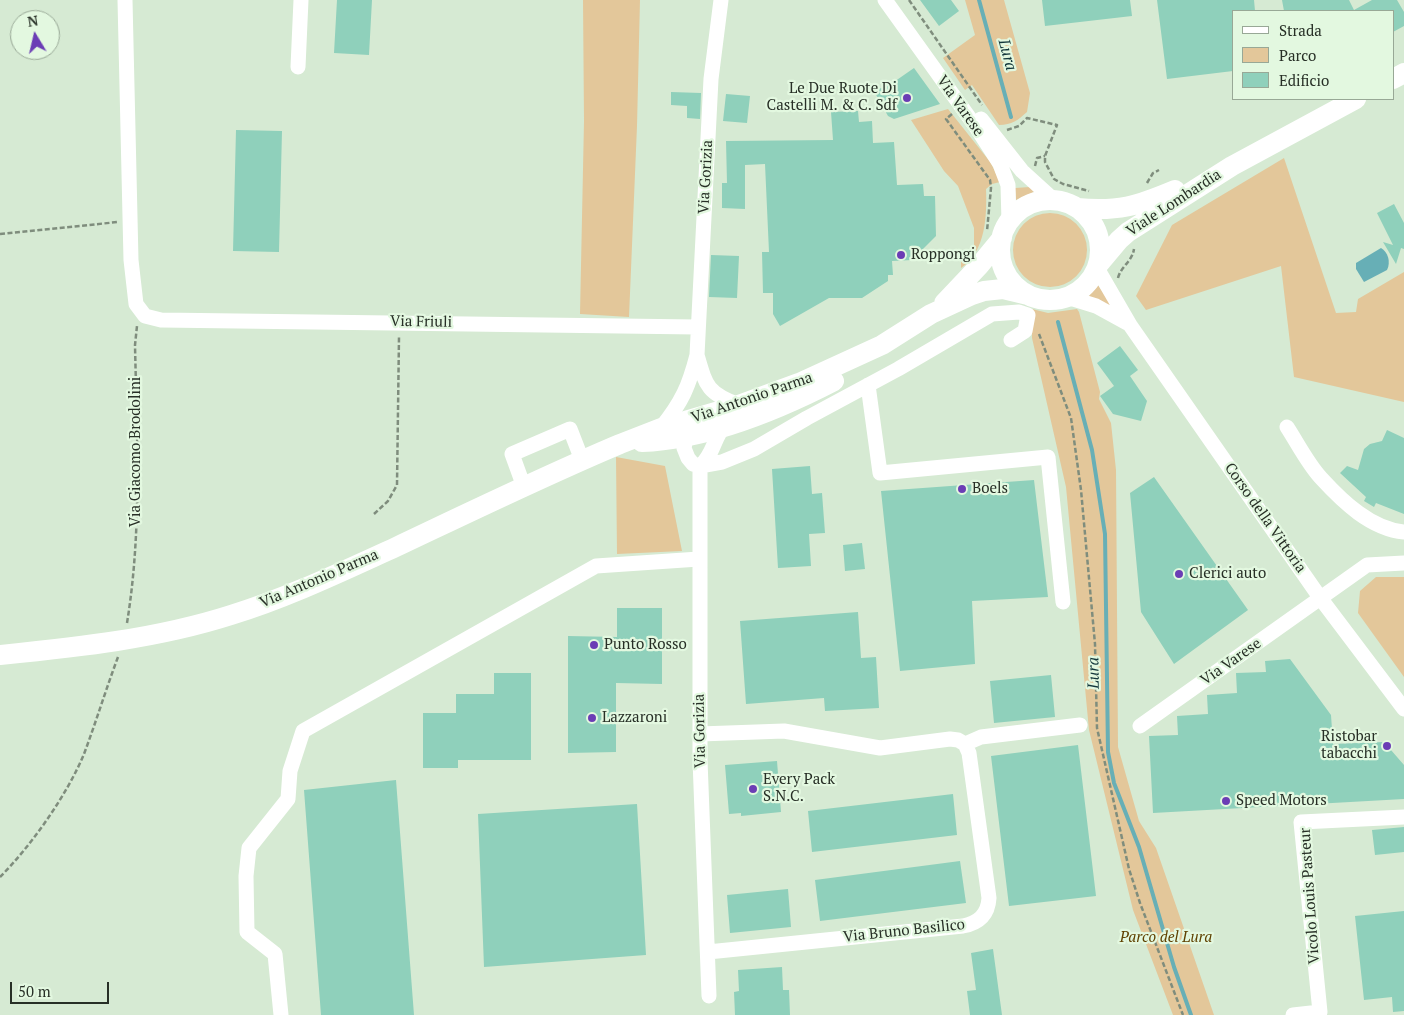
<!DOCTYPE html>
<html>
<head>
<meta charset="utf-8">
<style>
  body { margin:0 }
  #map { position:relative; width:1404px; height:1015px; overflow:hidden; background:#d6ead3; font-family:"PT Serif",serif }
  canvas { display:block }
  .legend { position:absolute; left:1232px; top:10px; width:162px; height:90px; box-sizing:border-box; background:#e3f8e0; border:1px solid #98a896; margin:0; padding:6px 9px; list-style:none; font-size:15px; color:#272f26 }
  .legend li { display:flex; align-items:center; gap:10px; height:25px }
  .legend b { width:25px; border:1px solid #98a896 }
  .north { position:absolute; left:10px; top:10px; width:50px; height:50px; box-sizing:border-box; background:#e3f8e0; border:1px solid #98a896; border-radius:50%; rotate:351deg; font-size:14px; font-weight:700; line-height:20px; text-align:center; color:#272f26 }
  .north::after { content:''; display:block; margin:auto; width:18px; height:22px; background:#6b3db5; clip-path:polygon(50% 0,100% 100%,50% 72%,0 100%) }
  .scale { position:absolute; left:10px; top:982px; width:99px; height:22px; box-sizing:border-box; border:2px solid #272f26; border-top:0; padding-left:6px; font-size:15px; line-height:18px; white-space:nowrap; color:#272f26; -webkit-text-stroke:4px #e3f8e0; paint-order:stroke }
</style>
</head>
<body>
<div id="map">
<canvas width="1404" height="1015"></canvas>
<ul class="legend">
<li><b style="height:6px;background:#fff"></b>Strada</li>
<li><b style="height:14px;background:#e3c79a"></b>Parco</li>
<li><b style="height:14px;background:#8fd0bb"></b>Edificio</li>
</ul>
<div class="north">N</div>
<div class="scale">50 m</div>
</div>
<script>
const ctx = document.querySelector('canvas').getContext('2d');
ctx.lineJoin = 'round';
function fill(path, color) { ctx.fillStyle = color; ctx.fill(path, 'evenodd'); }
function trace(path, color, width, dash) { ctx.strokeStyle = color; ctx.lineWidth = width; ctx.lineCap = dash ? 'butt' : 'round'; ctx.setLineDash(dash || []); ctx.stroke(path); }
function write(font, color, halo, rows, align = 'center') {
  ctx.font = font + ' "PT Serif",serif'; ctx.lineWidth = 4.5; ctx.setLineDash([]); ctx.textBaseline = 'middle'; ctx.strokeStyle = halo; ctx.fillStyle = color; for (const [text, x, y, turn = 0] of rows) {
    ctx.save(); ctx.translate(x, y); ctx.rotate((+turn || 0) * Math.PI / 180); ctx.textAlign = isNaN(turn) ? turn : align; if (halo) ctx.strokeText(text, 0, 0); ctx.fillText(text, 0, 0); ctx.restore();
  }
}
const green = new Path2D(`
  M583 0H640L637 126 629 317 580 314 584 121Z
  M965 0H1004L1030 93 1027 112C1018 120 1012 125 999 125L972 85 965 90 943 58 975 35Z
  M948 109 991 163 1000 182 992 184 986 189C987 215 986 252 961 268V258L970 254 974 245V228L958 186 944 171 911 120Z
  M1284 158 1336 313 1356 312 1358 299 1404 272V402L1294 377 1281 266 1146 310 1136 296 1172 225Z
  M1030 187 1034 192 1016 200 1015 188Z
  M1013 250a37 37 0 1 1 74 0a37 37 0 1 1-74 0Z
  M1098 285 1111 304 1110 306 1088 297Z
  M1032 309 1048 313 1077 309 1079 312 1100 392 1099 399 1111 423 1116 470 1118 747 1139 821 1156 848 1214 1015H1173L1133 910 1089 730 1066 487 1032 338Z
  M616 457 665 466 682 551 617 554Z
  M1376 577H1404V677L1358 613 1360 591Z`);
const water = new Path2D(`
  M1381 248C1388 252 1391 262 1387 270L1364 282 1356 269V263Z`);
const stream = new Path2D(`
  M979 0 1011 117
  M1058 322 1092 450 1105 534 1108 752 1114 783 1139 847 1174 967 1191 1015`);
const building = new Path2D(`
  M337 0H372L369 55 334 53Z
  M920 0H951L959 11 939 26Z
  M1042 0H1130L1132 16 1045 26Z
  M1157 0H1254L1255 11H1233V71L1167 79Z
  M1282 0H1349L1354 10 1372 0H1397L1404 12V26L1393 32V11H1284Z
  M914 68 940 104 894 119 888 116 874 91 891 84Z
  M671 92 701 93 700 119 687 118V106L671 105Z
  M726 94 750 96 747 123 723 121Z
  M858 111 859 122 872 121 873 143 894 142 897 185 923 184 924 196H935L936 236 912 260 892 261 893 275H888V281L862 298H829L780 326 773 314V293H763L762 252H769L765 164 745 165V209L722 208V183H727L726 141 833 140 831 112Z
  M236 130 282 131 279 252 233 251Z
  M1394 204 1404 223V249L1401 248 1396 264 1383 242 1393 245 1377 213Z
  M711 255 739 256 737 298 709 297Z
  M1120 346 1138 370 1130 376 1147 401 1141 421 1113 414 1100 396 1114 386 1097 363Z
  M1387 430 1404 438V514L1376 503 1374 507 1364 501 1366 497 1340 473 1347 466 1358 470 1364 449 1370 444 1382 441Z
  M810 466 812 494 822 493 825 533 809 534 811 566 778 568 772 469Z
  M1154 477 1248 610 1174 664 1141 612 1130 493Z
  M1034 480 1048 597 972 601 975 664 900 671 881 491Z
  M862 543 865 569 845 571 843 545Z
  M617 608H662V684L616 683V752L568 753V636L617 637Z
  M858 612 861 658 876 657 879 708 825 711 824 698 746 704 740 621Z
  M1290 659 1331 715 1333 744 1384 742 1404 765V799L1153 813 1149 736 1178 735 1177 716 1208 714 1207 695 1237 693 1236 673 1266 672 1265 661Z
  M494 673H531V760H458V768H423V713H456V694H494Z
  M1051 675 1055 717 994 723 990 681Z
  M1078 745 1096 896 1009 906 991 756Z
  M777 761 781 812 741 816V813L729 814 725 765Z
  M396 780 414 1015H321L304 790Z
  M953 794 957 835 812 852 808 811Z
  M637 804 646 955 484 967 478 814Z
  M1404 827V852L1375 855 1372 830Z
  M960 861 966 903 820 921 815 880Z
  M788 889 791 927 730 933 727 895Z
  M1404 911V1011L1393 1012 1392 997 1364 1000 1355 916Z
  M993 949 1002 1015H970L967 991 976 990 971 953Z
  M782 967 783 990H789L790 1015H735L734 992 739 991 738 970Z`);
const path = new Path2D(`
  M909 0 982 105
  M952 114 946 119 990 180 991 188 987 231
  M1007 130 1019 126 1027 118 1057 125 1045 156V162L1054 179 1063 184 1089 191
  M1035 166 1037 158 1045 156
  M1147 183 1153 173 1159 170
  M0 234 118 222
  M1118 278C1121 266 1132 262 1134 249
  M1039 334 1071 418 1081 490 1095 644 1097 728 1129 869 1140 903 1183 1015
  M374 514 388 501 397 485 399 337
  M127 623C142 531 137 438 135 345L137 326
  M0 877C31 846 67 795 84 754 96 722 106 689 118 657`);
const minor = new Path2D(`
  M125 0 131 260 136 304 145 316 161 320 697 327
  M885 0 976 127 1000 164 1008 185 1009 222
  M298 67 301 0
  M981 119 1022 171 1055 201
  M1097 268 1130 325 1321 599 1404 709
  M1067 297 1096 306 1127 323
  M697 355C706 386 707 393 739 405L737 407
  M868 385 880 473 1048 457 1063 602
  M1287 427C1298 444 1308 464 1321 478 1343 502 1371 529 1404 532
  M661 428C682 402 689 386 697 355L711 79 721 0
  M692 429 686 438 684 448 688 458 693 464 700 466 722 462 754 449 807 418 898 369 992 314 1019 312 1028 315 1025 331 1011 340
  M524 487 512 454 570 429 582 460
  M1140 726 1367 565 1404 563
  M700 734 784 731 880 748 950 739 958 740 965 744
  M965 744 981 737 1080 725
  M708 952 963 926C978 923 988 915 989 898L969 753 965 744
  M709 996 700 760V466C713 456 714 437 725 425
  M281 1015 275 954 247 932 246 876 249 848 288 799 290 771 303 731 596 566 699 559
  M1293 1015 1320 1012 1301 822 1404 817`);
const major = new Path2D(`
  M1393 79 1404 73
  M1000 250a50 50 0 1 1 100 0a50 50 0 1 1-100 0Z
  M1077 208C1118 212 1137 206 1175 190
  M1098 265 1119 240 1128 232 1232 166 1356 99
  M944 303 979 266 1002 238
  M642 442C707 439 776 411 834 381
  M0 655C78 647 156 639 231 615 287 598 343 571 396 547 470 512 544 476 620 444L661 428 739 405 799 383 882 345 931 314 972 295 984 291 1003 289 1028 295`);
const markers = [
  [907,98,5,"#6b3db5"],
  [901,255,5,"#6b3db5"],
  [962,489,5,"#6b3db5"],
  [1179,574,5,"#6b3db5"],
  [594,645,5,"#6b3db5"],
  [592,718,5,"#6b3db5"],
  [1387,746,5,"#6b3db5"],
  [753,789,5,"#6b3db5"],
  [1226,801,5,"#6b3db5"]
];
const poiNames = [
  ["Le Due Ruote Di",897,89,"right"],
  ["Castelli M. & C. Sdf",897,106,"right"],
  ["Roppongi",911,255],
  ["Boels",972,489],
  ["Clerici auto",1189,574],
  ["Punto Rosso",604,645],
  ["Lazzaroni",602,718],
  ["Ristobar",1377,737,"right"],
  ["tabacchi",1377,754,"right"],
  ["Every Pack",763,780],
  ["S.N.C.",763,797],
  ["Speed Motors",1236,801]
];
const streetNames = [
  ["Via Varese",960,106,55],
  ["Via Gorizia",706,177,-87],
  ["Viale Lombardia",1174,203,-33],
  ["Via Friuli",421,322,1],
  ["Via Antonio Parma",752,398,-19],
  ["Via Giacomo Brodolini",136,452,-90],
  ["Corso della Vittoria",1265,518,55],
  ["Via Antonio Parma",319,579,-23],
  ["Via Varese",1231,662,-35],
  ["Via Gorizia",700,731,-91],
  ["Vicolo Louis Pasteur",1310,896,-94],
  ["Via Bruno Basilico",904,931,-6]
];
const parkNames = [
  ["Parco del Lura",1166,938]
];
const waterNames = [
  ["Lura",1007,55,75],
  ["Lura",1094,673,-91]
];
fill(green, '#e3c79a');
fill(water, '#67afb6');
trace(stream, '#67afb6', 4);
fill(building, '#8fd0bb');
trace(path, '#7f8d7d', 2.5, [5, 2.5]);
trace(minor, '#fff', 15);
trace(major, '#fff', 20);
for (const [x, y, r, color] of markers) { const dot = new Path2D(); dot.arc(x, y, r, 0, 2 * Math.PI); ctx.fillStyle = color; ctx.fill(dot); trace(dot, '#e3f8e0', 2); }
write('15px', '#272f26', '#e3f8e0', poiNames, 'left');
write('15px', '#272f26', '#e3f8e0', streetNames);
write('italic 15px', '#5f4101', '#e3f8e0', parkNames);
write('italic 16px', '#13373b', '#e3f8e0', waterNames);
</script>
</body>
</html>
